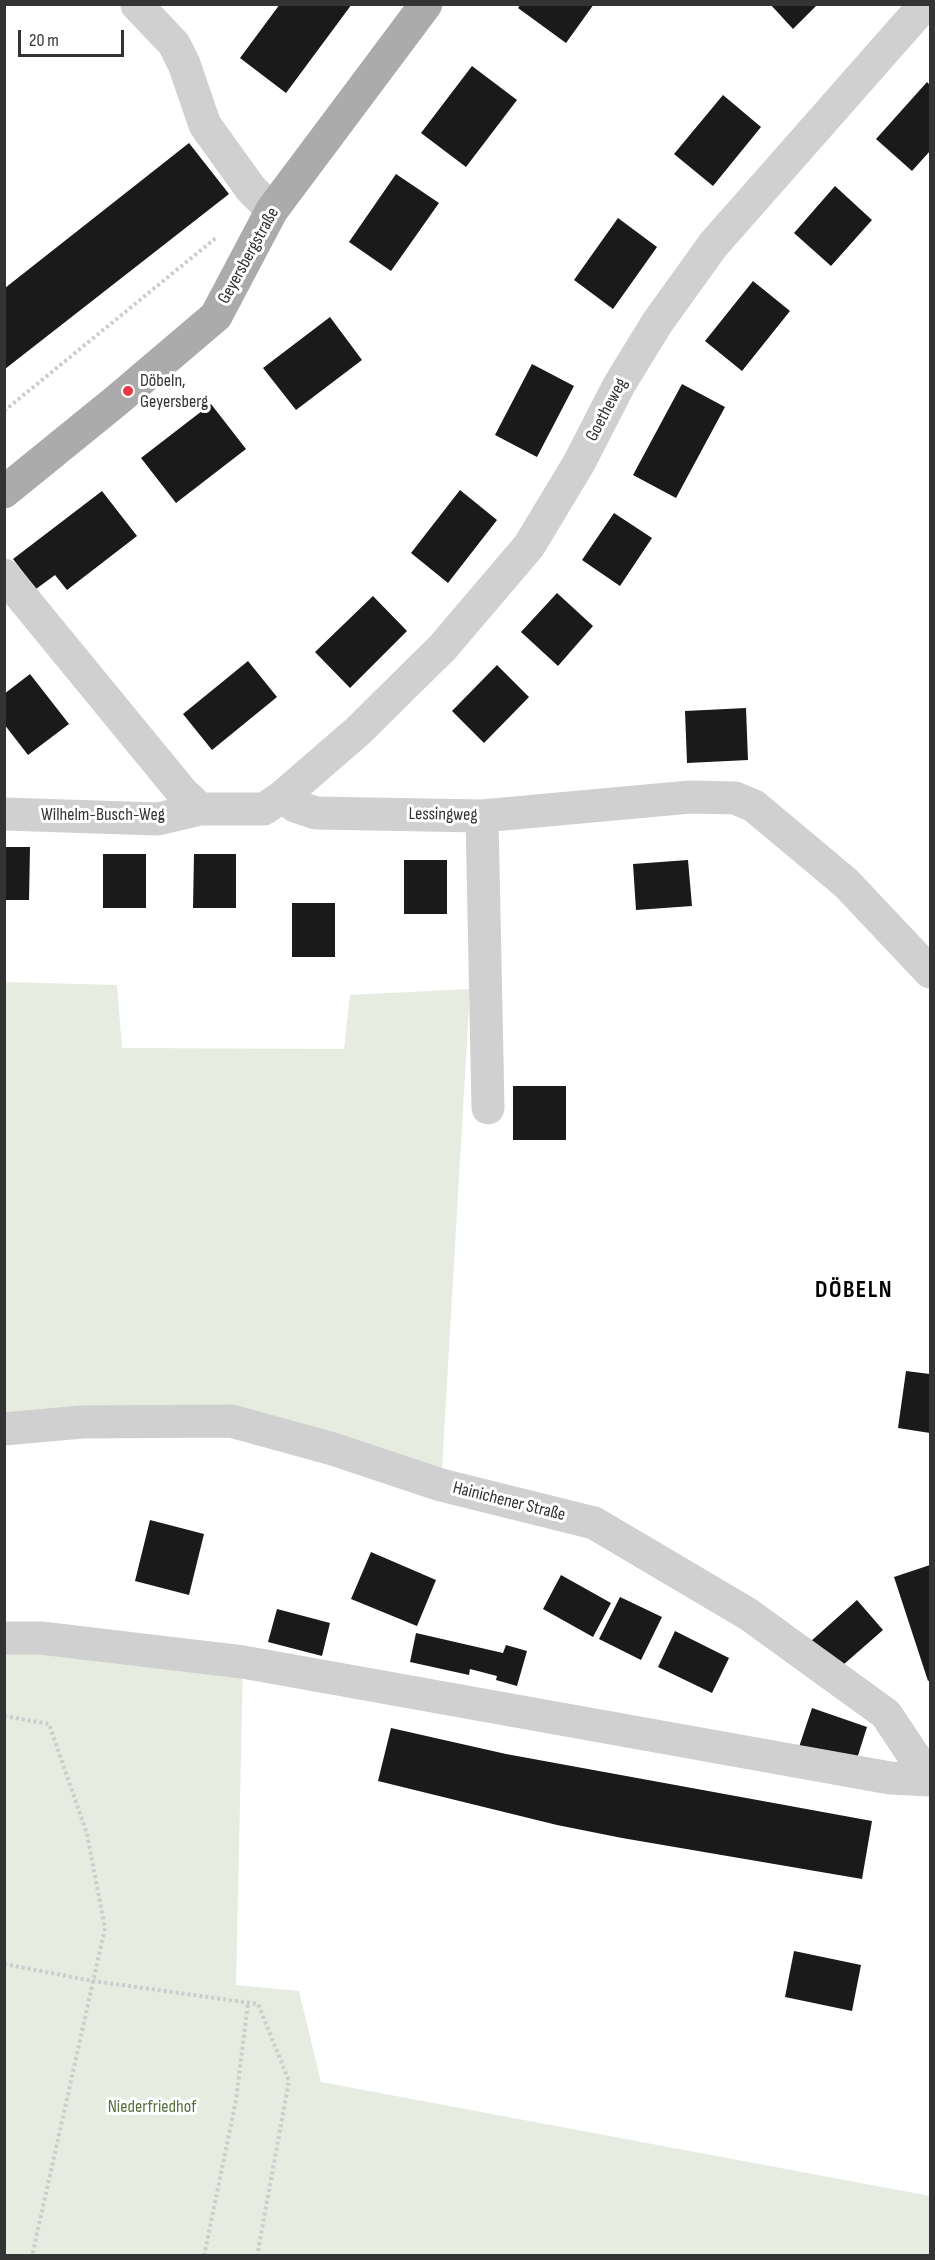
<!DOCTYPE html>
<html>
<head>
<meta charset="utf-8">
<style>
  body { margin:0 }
  #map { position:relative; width:935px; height:2260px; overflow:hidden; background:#fff; font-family:"Sofia Sans Condensed",sans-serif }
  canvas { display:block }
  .frame { position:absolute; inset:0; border:6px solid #333; pointer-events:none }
  .scale { position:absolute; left:18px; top:30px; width:106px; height:27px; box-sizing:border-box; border:3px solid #333; border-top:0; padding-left:8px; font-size:18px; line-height:21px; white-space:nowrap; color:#333; -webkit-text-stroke:4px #fff; paint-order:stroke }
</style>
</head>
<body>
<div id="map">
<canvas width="935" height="2260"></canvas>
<div class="frame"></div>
<div class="scale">20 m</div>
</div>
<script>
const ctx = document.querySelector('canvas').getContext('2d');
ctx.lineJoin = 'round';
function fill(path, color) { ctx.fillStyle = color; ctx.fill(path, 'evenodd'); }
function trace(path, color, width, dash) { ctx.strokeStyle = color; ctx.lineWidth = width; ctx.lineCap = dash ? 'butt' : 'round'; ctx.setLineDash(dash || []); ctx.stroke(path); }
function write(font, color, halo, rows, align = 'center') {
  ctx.font = font + ' "Sofia Sans Condensed",sans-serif'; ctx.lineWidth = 6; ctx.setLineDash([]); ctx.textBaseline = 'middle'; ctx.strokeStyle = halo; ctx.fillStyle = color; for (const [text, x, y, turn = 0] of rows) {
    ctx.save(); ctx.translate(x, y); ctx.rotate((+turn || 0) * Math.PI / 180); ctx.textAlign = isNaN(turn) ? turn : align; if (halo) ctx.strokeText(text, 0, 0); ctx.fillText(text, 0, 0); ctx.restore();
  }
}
const green = new Path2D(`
  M5 982 117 985 122 1048 344 1049 350 995 470 989 441 1485 231 1421 5 1429Z
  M4 1638 243 1662 236 1985 299 1991 321 2082 930 2196V2255H5Z`);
const building = new Path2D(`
  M280 4H352L286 93 240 58Z
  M521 4H594L566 43 518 8Z
  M770 4H818L793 29Z
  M472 66 517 100 466 167 421 133Z
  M927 82 930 85V151L912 171 876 139Z
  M723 95 761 127 713 186 674 154Z
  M189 143 229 194 5 369V288Z
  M396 174 439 203 391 271 349 242Z
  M835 186 872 220 831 266 794 233Z
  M618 218 657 247 613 309 574 280Z
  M753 281 790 311 742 371 705 341Z
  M330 317 362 360 296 410 263 368Z
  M532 364 574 386 537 457 495 435Z
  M682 384 725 407 676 498 633 475Z
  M211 404 246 449 176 503 141 458Z
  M460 490 497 520 448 583 411 553Z
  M102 491 137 536 67 590 55 575 36 589 13 559Z
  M614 513 652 538 620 586 582 560Z
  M557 593 593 626 558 666 521 632Z
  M373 596 407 631 350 688 315 652Z
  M248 661 277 697 212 750 183 714Z
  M497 665 529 697 484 743 452 711Z
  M30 674 69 724 28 755 4 724V694Z
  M746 708 748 760 687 763 685 711Z
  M4 847H30L29 900H4Z
  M103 854H146V908H103Z
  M194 854H236V908H193Z
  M404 860H447V914H404Z
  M688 860 692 906 636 910 633 864Z
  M292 903H335V957H292Z
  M513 1086H566V1140H513Z
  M906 1371 930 1374V1433L898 1428Z
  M150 1520 204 1534 189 1595 135 1581Z
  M371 1552 436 1580 417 1626 351 1599Z
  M930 1565V1680L928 1681 894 1577Z
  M561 1575 611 1603 593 1637 543 1609Z
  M620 1597 662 1617 641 1660 599 1639Z
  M857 1600 883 1630 835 1672 810 1642Z
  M277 1609 330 1623 322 1656 268 1642Z
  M675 1631 729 1658 712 1693 658 1667Z
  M416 1633 503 1653 506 1645 527 1651 517 1686 496 1680 497 1676 470 1669 469 1675 410 1662Z
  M812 1708 867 1727 855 1765 799 1747Z
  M391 1728 506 1754 872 1821 862 1879 622 1838 557 1825 378 1781Z
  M794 1951 861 1965 852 2011 785 1997Z`);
const path = new Path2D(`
  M4 411 217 237
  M4 1716 49 1724 87 1834 105 1928 32 2256
  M4 1964 93 1981 258 2004 289 2081 257 2256
  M204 2256 236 2100 248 2003`);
const minor = new Path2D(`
  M137 5 174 44 184 64 205 125 251 189 272 210
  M4 575 182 792 200 809H264L283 796 295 806 316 813 482 816 690 797 735 798 754 806 846 883 930 972
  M283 796 358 731 443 647 529 546 579 463 619 385 657 323 713 245 919 11
  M4 814 158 819 200 809
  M482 816 488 1108
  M4 1429 82 1422 231 1421 333 1449 441 1485 594 1523 748 1614 886 1714 930 1780
  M4 1638H41L243 1662 890 1778 930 1780`);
const major = new Path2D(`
  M4 492 116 401 216 316 272 210 426 4`);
const markers = [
  [128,391,6,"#e63946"]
];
const streetNames = [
  ["Geyersbergstraße",249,256,-61],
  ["Goetheweg",607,410,-62],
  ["Wilhelm-Busch-Weg",103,815],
  ["Lessingweg",443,815,1],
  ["Hainichener Straße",509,1502,14]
];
const poiNames = [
  ["Döbeln,",140,381],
  ["Geyersberg",140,402]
];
const parkNames = [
  ["Niederfriedhof",152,2107]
];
const districtNames = [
  ["DÖBELN",854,1291]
];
fill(green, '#e6ecdf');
fill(building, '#1a1a1a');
trace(path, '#cdcdcd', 4, [3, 3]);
trace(minor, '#d0d0d0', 33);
trace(major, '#ababab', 33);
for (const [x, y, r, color] of markers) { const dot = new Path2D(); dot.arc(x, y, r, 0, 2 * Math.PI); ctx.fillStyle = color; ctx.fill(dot); trace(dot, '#fff', 2); }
write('18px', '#333', '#fff', streetNames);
write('18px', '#333', '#fff', poiNames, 'left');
write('18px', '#56703f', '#fff', parkNames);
ctx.letterSpacing = '1.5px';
write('bold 24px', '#000', '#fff', districtNames);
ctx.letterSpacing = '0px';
</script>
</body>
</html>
